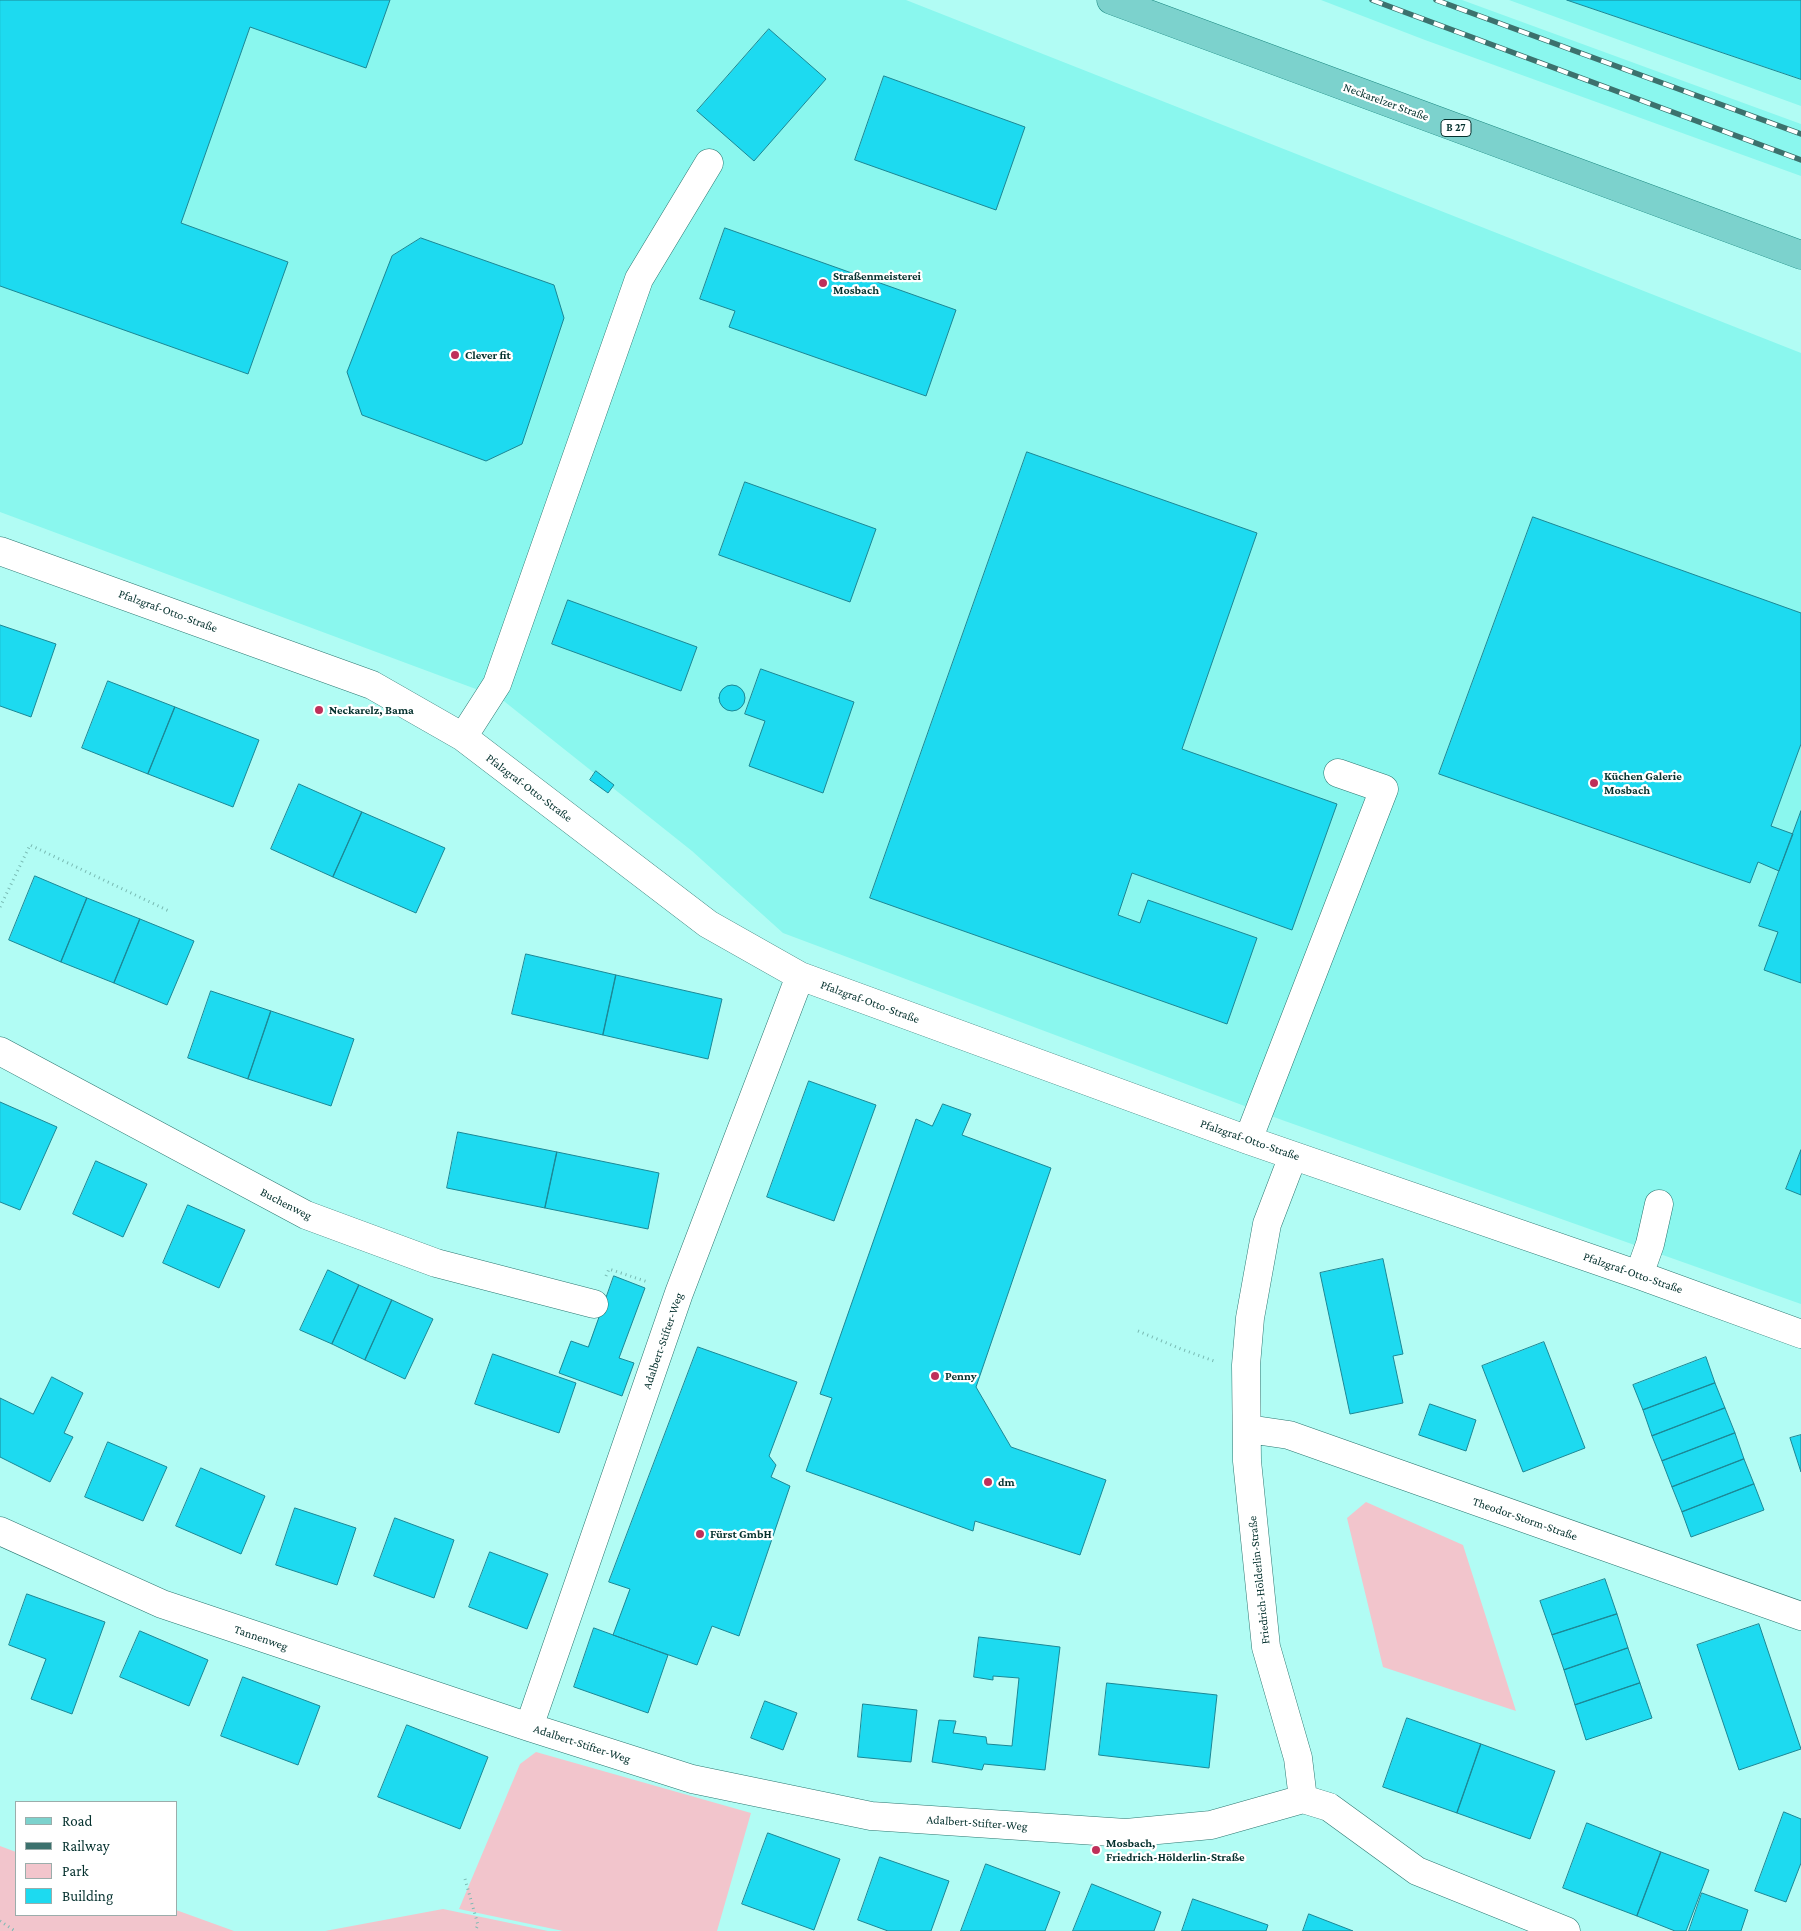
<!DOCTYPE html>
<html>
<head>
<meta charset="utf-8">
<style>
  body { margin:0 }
  #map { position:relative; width:1801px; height:1931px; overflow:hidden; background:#b1fcf4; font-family:"Crimson Pro",serif }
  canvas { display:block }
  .legend { position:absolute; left:15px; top:1801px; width:162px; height:115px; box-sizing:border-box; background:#fff; border:1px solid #9badab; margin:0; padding:6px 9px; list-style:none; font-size:15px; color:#05312e }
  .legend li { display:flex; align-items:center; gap:10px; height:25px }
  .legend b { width:25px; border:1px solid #9badab }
</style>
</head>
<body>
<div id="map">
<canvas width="1801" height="1931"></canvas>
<ul class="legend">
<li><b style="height:6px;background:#7cd2cd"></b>Road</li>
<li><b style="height:6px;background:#3c716d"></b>Railway</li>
<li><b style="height:14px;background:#f2c5cc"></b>Park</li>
<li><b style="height:14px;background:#1ddaf0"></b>Building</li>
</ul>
</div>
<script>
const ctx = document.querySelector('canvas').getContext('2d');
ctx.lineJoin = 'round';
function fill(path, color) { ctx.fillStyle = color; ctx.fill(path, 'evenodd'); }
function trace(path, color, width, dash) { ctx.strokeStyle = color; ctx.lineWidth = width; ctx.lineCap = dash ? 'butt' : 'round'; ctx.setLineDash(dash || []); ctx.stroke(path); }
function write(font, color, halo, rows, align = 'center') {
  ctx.font = font + ' "Crimson Pro",serif'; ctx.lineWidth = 4.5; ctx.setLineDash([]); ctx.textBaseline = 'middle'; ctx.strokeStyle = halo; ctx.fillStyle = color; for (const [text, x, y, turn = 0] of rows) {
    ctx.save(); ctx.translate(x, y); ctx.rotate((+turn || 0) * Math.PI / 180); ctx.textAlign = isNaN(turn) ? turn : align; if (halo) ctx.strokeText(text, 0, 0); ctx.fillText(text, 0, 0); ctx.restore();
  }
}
const built = new Path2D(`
  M0 0H906L1801 353V1304L1282 1120 783 933 692 851 500 698 0 512Z
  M1321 0H1462L1801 124V176L1425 40Z
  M1509 0H1801V106Z`);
const green = new Path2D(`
  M1366 1502 1463 1545 1516 1711 1383 1667 1347 1518Z
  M536 1752 751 1813 717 1931H563L459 1909 520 1764Z
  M0 1846 16 1852V1915H176V1910L234 1931H0Z
  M443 1909 548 1931H325Z`);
const building = new Path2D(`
  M0 0H390L366 68 250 27 181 223 288 262 248 374 0 286Z
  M1567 0H1801V79Z
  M769 29 826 79 754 161 697 111Z
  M884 76 1025 127 996 210 855 160Z
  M725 228 956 310 926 396 729 327 735 311 700 299Z
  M421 238 554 285 564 318 522 444 486 461 362 415 347 372 392 256Z
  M1027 452 1257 533 1182 749 1337 804 1292 930 1132 873 1118 915 1140 923 1148 900 1257 938 1227 1024 870 898Z
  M745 482 876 529 850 602 719 555Z
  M1533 517 1801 613V744L1771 826 1793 834 1779 871 1758 862 1750 883 1439 774Z
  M568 600 697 647 681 691 552 644Z
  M0 625 56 644 31 717 0 706Z
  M761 669 854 702 823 793 749 766 765 721 745 714Z
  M108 681 175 707 148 774 82 748Z
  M719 698a13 13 0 1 1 26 0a13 13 0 1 1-26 0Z
  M175 707 259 740 233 807 148 774Z
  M596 771 614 785 608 793 590 780Z
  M299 784 362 812 333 877 271 849Z
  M1801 811V983L1764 970 1778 932 1759 926Z
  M362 812 445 848 416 913 333 877Z
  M35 876 87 898 61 962 9 940Z
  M87 898 140 919 114 983 61 962Z
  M140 919 194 941 167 1005 114 983Z
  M526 954 616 975 603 1035 512 1014Z
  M616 975 722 999 708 1059 603 1035Z
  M211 991 271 1011 248 1079 188 1058Z
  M271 1011 354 1039 331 1106 248 1079Z
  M809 1081 876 1105 834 1221 767 1197Z
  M0 1102 57 1127 20 1210 0 1202Z
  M943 1104 971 1114 962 1135 1051 1168 976 1387 1011 1447 1106 1480 1080 1555 975 1521 973 1531 806 1471 832 1398 820 1394 916 1119 932 1126Z
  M458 1132 557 1152 545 1208 447 1188Z
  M1801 1150V1195L1786 1189Z
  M557 1152 659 1173 648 1229 545 1208Z
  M96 1161 147 1184 123 1237 73 1214Z
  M188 1205 245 1230 219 1288 163 1263Z
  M1383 1259 1403 1354 1393 1356 1403 1403 1350 1414 1320 1273Z
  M328 1270 359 1285 332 1344 300 1330Z
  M614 1276 645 1288 619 1358 634 1363 622 1396 559 1373 571 1341 588 1347Z
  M359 1285 392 1300 365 1360 332 1344Z
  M392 1300 433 1319 405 1379 365 1360Z
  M1544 1342 1585 1448 1523 1472 1482 1366Z
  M698 1347 797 1382 769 1456 776 1465 771 1477 790 1486 739 1636 712 1626 697 1665 613 1635 630 1589 609 1582Z
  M493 1354 576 1383 559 1433 475 1404Z
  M1706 1357 1715 1383 1643 1410 1633 1385Z
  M52 1377 83 1393 64 1433 73 1437 50 1482 0 1457V1398L33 1414Z
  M1715 1383 1725 1408 1652 1436 1643 1410Z
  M1430 1404 1476 1420 1466 1451 1419 1435Z
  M1725 1408 1735 1433 1662 1461 1652 1436Z
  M1735 1433 1744 1459 1672 1487 1662 1461Z
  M1801 1435V1472L1790 1438Z
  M108 1442 167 1467 143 1521 85 1497Z
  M1744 1459 1754 1484 1682 1512 1672 1487Z
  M201 1468 265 1496 241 1554 176 1526Z
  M1754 1484 1764 1510 1691 1537 1682 1512Z
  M295 1508 356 1528 337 1585 276 1565Z
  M395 1518 454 1540 434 1598 374 1576Z
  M490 1552 548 1574 527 1629 469 1607Z
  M1605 1579 1617 1614 1552 1635 1540 1601Z
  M27 1594 105 1622 72 1714 31 1699 46 1659 9 1645Z
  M1617 1614 1628 1648 1564 1670 1552 1635Z
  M1759 1624 1801 1749 1739 1770 1697 1645Z
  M594 1628 668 1655 648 1713 574 1687Z
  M140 1631 208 1660 189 1706 120 1677Z
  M979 1637 1060 1647 1045 1770 984 1764 982 1770 932 1762 939 1720 956 1721 953 1733 986 1737 987 1744 1012 1746 1019 1678 993 1676V1680L974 1677Z
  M1628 1648 1640 1683 1575 1705 1564 1670Z
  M243 1677 320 1706 298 1765 221 1736Z
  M1107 1683 1217 1695 1209 1768 1099 1755Z
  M1640 1683 1652 1718 1586 1740 1575 1705Z
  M765 1701 797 1713 783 1750 751 1738Z
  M863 1704 917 1710 911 1762 858 1757Z
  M1407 1718 1481 1744 1457 1813 1383 1787Z
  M407 1725 488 1757 460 1829 378 1797Z
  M1481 1744 1555 1771 1530 1839 1457 1813Z
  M1784 1812 1801 1819V1863L1786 1902 1755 1891Z
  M1587 1823 1661 1852 1637 1916 1563 1888Z
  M768 1833 840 1859 814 1930 742 1904Z
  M1661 1852 1709 1870 1686 1931H1675L1637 1916Z
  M880 1857 949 1881 931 1931H888L858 1920Z
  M986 1864 1060 1892 1045 1931H961Z
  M1092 1884 1161 1912 1154 1931H1073Z
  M1702 1893 1748 1910 1741 1931H1689Z
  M1193 1899 1268 1925 1266 1931H1182Z
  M1309 1914 1353 1931H1303Z`);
const path = new Path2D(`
  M0 907 30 845 171 912
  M606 1276 609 1269 648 1282
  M1138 1331 1181 1349 1214 1361
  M465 1879 478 1925 475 1931
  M0 1921 15 1931`);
const minor = new Path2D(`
  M0 551 372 685 463 737 708 924 800 976 1248 1140 1639 1275 1801 1334
  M463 737 497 684 639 279 709 163
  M0 1051 306 1215 436 1263 594 1304
  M1248 1140 1384 789 1338 773
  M1293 1156 1267 1224 1250 1318 1246 1365 1247 1461 1266 1647 1298 1758 1303 1799
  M1639 1275 1650 1244 1659 1204
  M1248 1429 1289 1435 1801 1616
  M0 1531 162 1604 529 1727 692 1779 871 1816 1126 1833 1211 1825 1303 1799
  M529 1727 679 1293 800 976
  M1303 1799 1329 1807 1417 1871 1566 1931`);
const major = new Path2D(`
  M1111 0 1801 255`);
const rail = new Path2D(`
  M1372 0 1801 160
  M1436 0 1801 134`);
const markers = [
  [823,283,5,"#bf305a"],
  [455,355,5,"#bf305a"],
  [319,710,5,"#bf305a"],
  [1594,783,5,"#bf305a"],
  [935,1376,5,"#bf305a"],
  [988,1482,5,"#bf305a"],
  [700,1534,5,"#bf305a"],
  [1096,1850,5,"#bf305a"]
];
const shields = [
  [1456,128,30]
];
const shieldNames = [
  ["B 27",1456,128]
];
const streetNames = [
  ["Neckarelzer Straße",1386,102,20],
  ["Pfalzgraf-Otto-Straße",168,611,20],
  ["Pfalzgraf-Otto-Straße",529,788,37],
  ["Pfalzgraf-Otto-Straße",870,1002,20],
  ["Pfalzgraf-Otto-Straße",1250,1140,19],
  ["Buchenweg",286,1204,27],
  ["Pfalzgraf-Otto-Straße",1633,1273,19],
  ["Adalbert-Stifter-Weg",663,1341,-71],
  ["Theodor-Storm-Straße",1525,1519,19],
  ["Friedrich-Hölderlin-Straße",1259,1580,-96],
  ["Tannenweg",261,1638,19],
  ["Adalbert-Stifter-Weg",582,1744,18],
  ["Adalbert-Stifter-Weg",977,1823,4]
];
const poiNames = [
  ["Straßenmeisterei",833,276],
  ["Mosbach",833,290],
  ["Clever fit",465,355],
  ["Neckarelz, Bama",329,710],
  ["Küchen Galerie",1604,776],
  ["Mosbach",1604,790],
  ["Penny",945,1376],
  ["dm",998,1482],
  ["Fürst GmbH",710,1534],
  ["Mosbach,",1106,1843],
  ["Friedrich-Hölderlin-Straße",1106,1857]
];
fill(built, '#8af7ee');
fill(green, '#f2c5cc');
fill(building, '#1ddaf0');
trace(building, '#1c8795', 1);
trace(minor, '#2c7771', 29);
trace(major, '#19867f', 29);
trace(path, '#78b9b2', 3, [1, 4]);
trace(minor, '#fff', 28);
trace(major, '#7cd2cd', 28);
trace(rail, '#3c716d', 5.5);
trace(rail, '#fff', 4, [11]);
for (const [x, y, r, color] of markers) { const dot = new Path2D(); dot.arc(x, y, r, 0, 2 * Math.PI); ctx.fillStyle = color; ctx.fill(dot); trace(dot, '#fff', 2); }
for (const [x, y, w] of shields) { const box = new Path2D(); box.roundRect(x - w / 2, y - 8.5, w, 17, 4); ctx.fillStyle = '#fff'; ctx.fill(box); trace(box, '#05312e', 1); }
write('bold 11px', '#05312e', null, shieldNames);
write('12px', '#05312e', '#fff', streetNames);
write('bold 12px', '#05312e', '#fff', poiNames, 'left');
</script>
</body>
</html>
